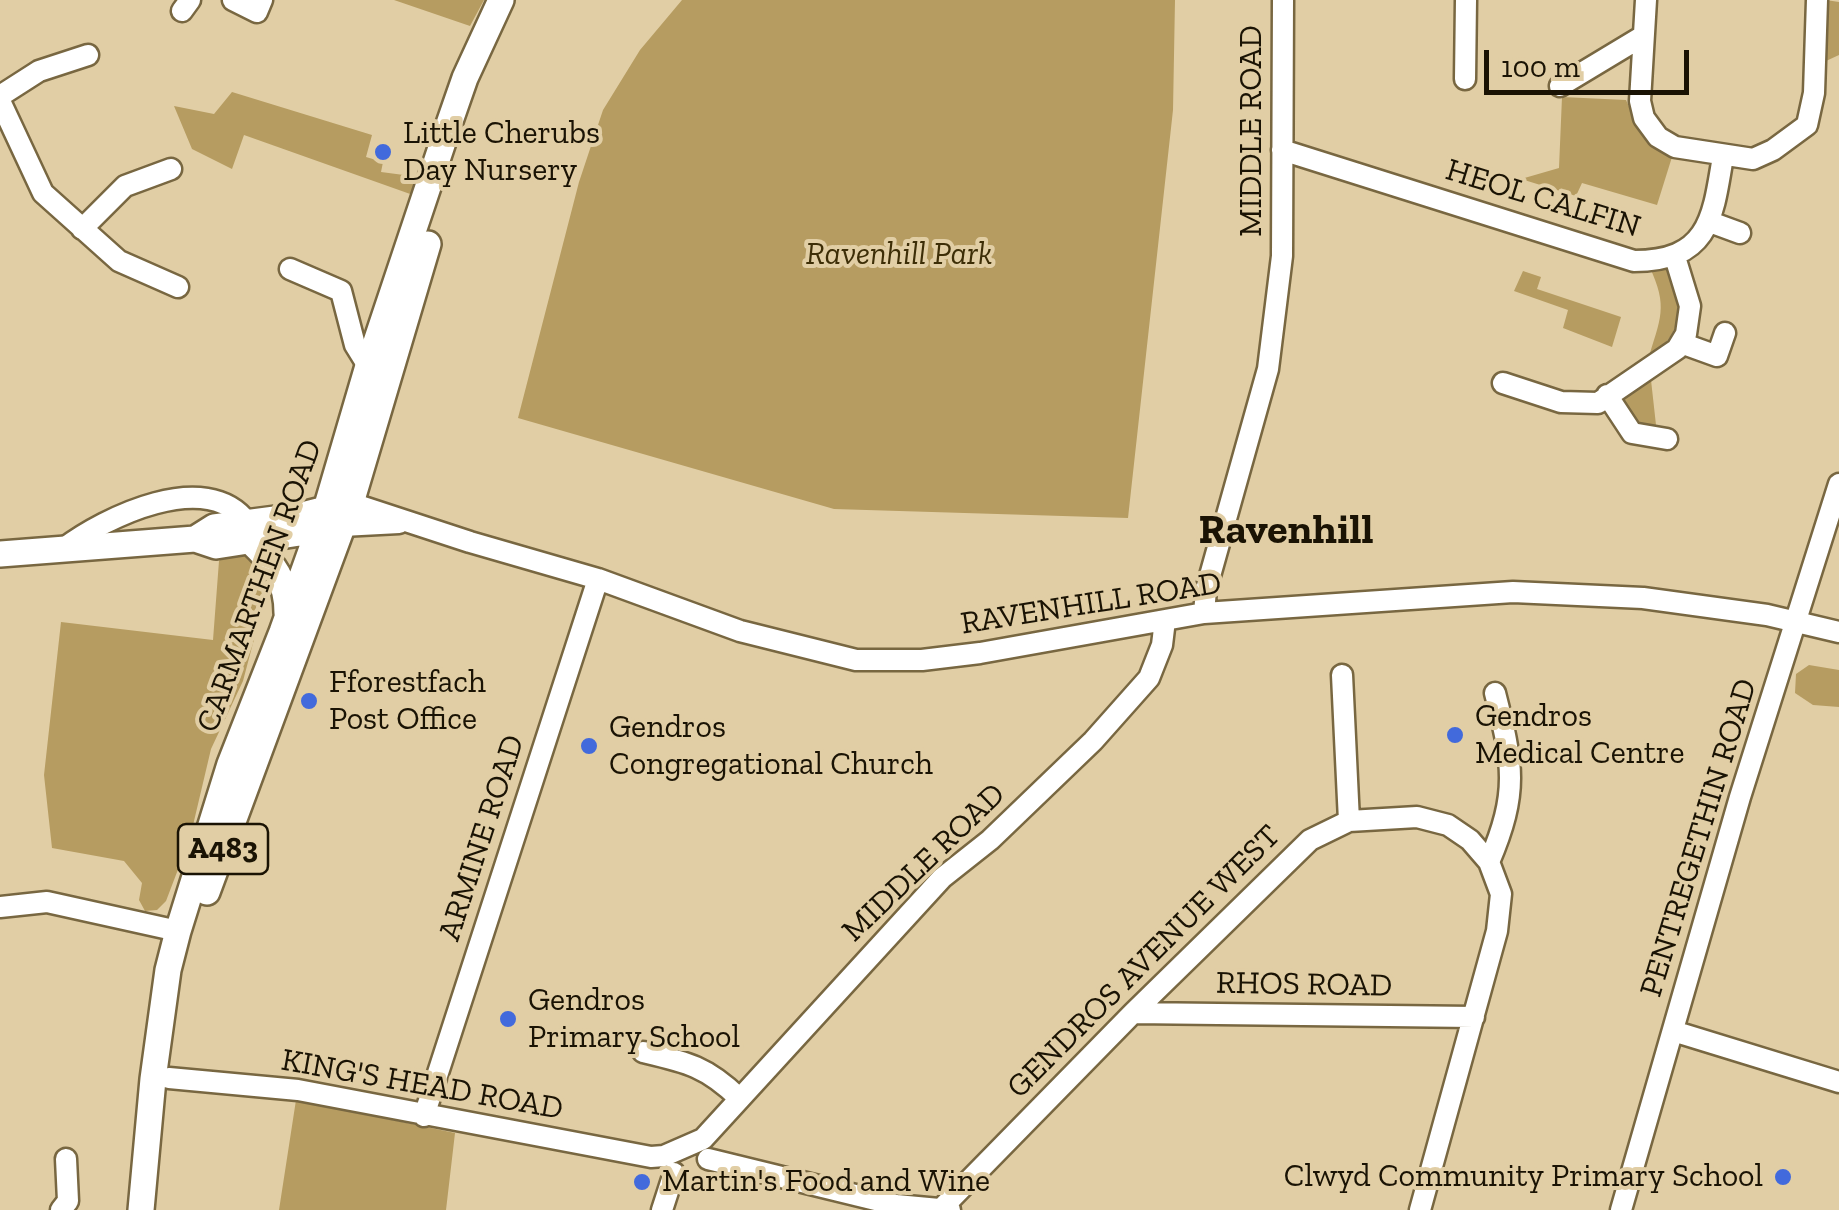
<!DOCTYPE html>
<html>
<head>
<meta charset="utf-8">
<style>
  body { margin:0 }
  #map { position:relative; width:1839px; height:1210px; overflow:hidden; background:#e1cea5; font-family:"Zilla Slab",serif }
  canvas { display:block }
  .scale { position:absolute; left:1484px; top:50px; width:205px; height:45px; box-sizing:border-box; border:5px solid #1a1304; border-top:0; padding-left:12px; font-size:30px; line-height:35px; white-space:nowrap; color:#1a1304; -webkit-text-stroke:8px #e1cea5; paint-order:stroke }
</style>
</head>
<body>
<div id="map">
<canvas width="1839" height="1210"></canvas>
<div class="scale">100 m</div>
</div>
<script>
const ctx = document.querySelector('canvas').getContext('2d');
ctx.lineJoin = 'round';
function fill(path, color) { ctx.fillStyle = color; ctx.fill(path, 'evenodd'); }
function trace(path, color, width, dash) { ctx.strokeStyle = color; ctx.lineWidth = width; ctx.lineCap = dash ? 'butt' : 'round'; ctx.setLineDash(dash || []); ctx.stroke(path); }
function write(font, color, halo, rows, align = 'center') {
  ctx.font = font + ' "Zilla Slab",serif'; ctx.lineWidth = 8; ctx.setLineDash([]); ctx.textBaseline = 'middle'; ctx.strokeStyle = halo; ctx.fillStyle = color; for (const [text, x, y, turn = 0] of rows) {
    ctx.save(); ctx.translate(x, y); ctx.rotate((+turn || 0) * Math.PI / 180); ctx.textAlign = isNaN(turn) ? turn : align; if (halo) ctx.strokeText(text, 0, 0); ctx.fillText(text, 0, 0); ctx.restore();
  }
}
const green = new Path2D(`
  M394 0H484L470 26Z
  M682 0H1175L1173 110 1128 518 834 509 518 418 579 182 603 110 640 50Z
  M1826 0 1839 2V55L1826 61Z
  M232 92 372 135 366 157 383 162 381 172 419 177 413 195 244 135 232 169 192 149 174 106 214 114Z
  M1562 97 1626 100C1637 125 1648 143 1672 157L1657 205 1582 183 1576 196 1521 179 1559 168Z
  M1663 265 1672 269C1684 312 1683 331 1648 360 1660 319 1669 307 1649 266Z
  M1523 271 1541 277 1537 289 1621 317 1612 347 1563 328 1568 310 1514 291Z
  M1651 380 1656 425 1641 427 1622 399Z
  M233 553 246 555 256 562 265 575 266 594 243 681 211 749 190 838 166 901 157 910 145 911 139 900 142 883 124 861 52 848 44 775 61 622 213 640 219 561 224 554Z
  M1809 665 1839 670V707L1813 705 1795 693 1796 674Z
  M296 1100 455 1133 446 1210H279Z`);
const minor = new Path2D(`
  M233 0 257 12 262 0
  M1646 0 1640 101 1644 118 1658 137 1675 147 1753 159 1773 150 1807 125 1814 93 1817 0
  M182 11 190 0
  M1465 79 1466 0
  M1560 86 1643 36
  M0 96 39 71 88 55
  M0 101 43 193 119 261 178 287
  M1282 150 1634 261C1709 261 1713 218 1723 156
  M1710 222 1740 233
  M82 229 125 186 171 169
  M290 269 341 291 355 345 368 366
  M1681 343 1717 356 1725 333
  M1503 383 1561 402 1598 403 1677 349 1686 334 1690 306 1675 257
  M1607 395 1632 433 1667 439
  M351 503 470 542 598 579 740 631 856 660H922L980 653 1204 613 1513 592 1643 598 1767 615 1839 632
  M342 526 399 523
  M63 549C105 517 206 468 247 522
  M1204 613 1206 590 1268 369 1282 256 1283 0
  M1342 675 1349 821
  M1489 862C1519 792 1513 764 1495 693
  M0 907 47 902 178 931
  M1133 1013 1474 1017
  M1673 1031 1839 1082
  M643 1052C686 1062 706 1066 739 1098
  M169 1078 298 1090 651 1157 664 1156 703 1139
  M424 1116 598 579
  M703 1139 942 878 990 840 1093 741 1149 678 1162 645 1165 620
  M708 1159 896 1205 950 1210
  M942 1208 1133 1013 1310 840 1349 821 1417 817 1448 825 1470 840 1489 862 1501 894 1497 931 1420 1210
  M61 1210 68 1201 66 1159
  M662 1210 674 1173
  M1621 1210 1740 797 1839 484`);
const major = new Path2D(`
  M195 539 214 527 298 516 337 506
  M251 542C274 564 287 581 287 613
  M0 554 195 539 216 546 332 528
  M207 892 351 503 428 244
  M141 1210 153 1079 168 970 178 931 230 764 282 632 326 509 368 366 449 124 465 78 501 0`);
const markers = [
  [383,152,10,"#426adc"],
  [309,701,10,"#426adc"],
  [1455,735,10,"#426adc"],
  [589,746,10,"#426adc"],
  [508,1019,10,"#426adc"],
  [1783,1177,10,"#426adc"],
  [642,1182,10,"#426adc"]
];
const shields = [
  [223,849,90]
];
const shieldNames = [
  ["A483",223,849]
];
const streetNames = [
  ["MIDDLE ROAD",1252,131,-90],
  ["HEOL CALFIN",1543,199,17],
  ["CARMARTHEN ROAD",260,586,-70],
  ["RAVENHILL ROAD",1091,604,-9],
  ["ARMINE ROAD",482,838,-72],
  ["PENTREGETHIN ROAD",1699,838,-73],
  ["MIDDLE ROAD",924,863,-44],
  ["GENDROS AVENUE WEST",1144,962,-45],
  ["RHOS ROAD",1304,985,1],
  ["KING'S HEAD ROAD",422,1085,10]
];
const poiNames = [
  ["Little Cherubs",403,134],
  ["Day Nursery",403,171],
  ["Fforestfach",329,683],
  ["Post Office",329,720],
  ["Gendros",1475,717],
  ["Medical Centre",1475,754],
  ["Gendros",609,728],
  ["Congregational Church",609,765],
  ["Gendros",528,1001],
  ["Primary School",528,1038],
  ["Clwyd Community Primary School",1763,1177,"right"],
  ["Martin's Food and Wine",662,1182]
];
const parkNames = [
  ["Ravenhill Park",899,255]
];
const districtNames = [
  ["Ravenhill",1286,531]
];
fill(green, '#b69c61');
trace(minor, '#786741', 25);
trace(major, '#786741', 30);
trace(minor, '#fff', 20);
trace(major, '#fff', 25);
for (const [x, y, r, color] of markers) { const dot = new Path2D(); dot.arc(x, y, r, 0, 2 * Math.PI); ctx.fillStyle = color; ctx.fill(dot); trace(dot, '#e1cea5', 4); }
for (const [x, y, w] of shields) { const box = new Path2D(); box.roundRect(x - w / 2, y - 25, w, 50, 8); ctx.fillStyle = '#e1cea5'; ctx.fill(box); trace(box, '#1a1304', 2.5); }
write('bold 30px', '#1a1304', null, shieldNames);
write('32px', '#1a1304', '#e1cea5', streetNames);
write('32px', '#1a1304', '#e1cea5', poiNames, 'left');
write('italic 32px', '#3d2e07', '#e1cea5', parkNames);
write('bold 42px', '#1a1304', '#e1cea5', districtNames);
</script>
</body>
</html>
